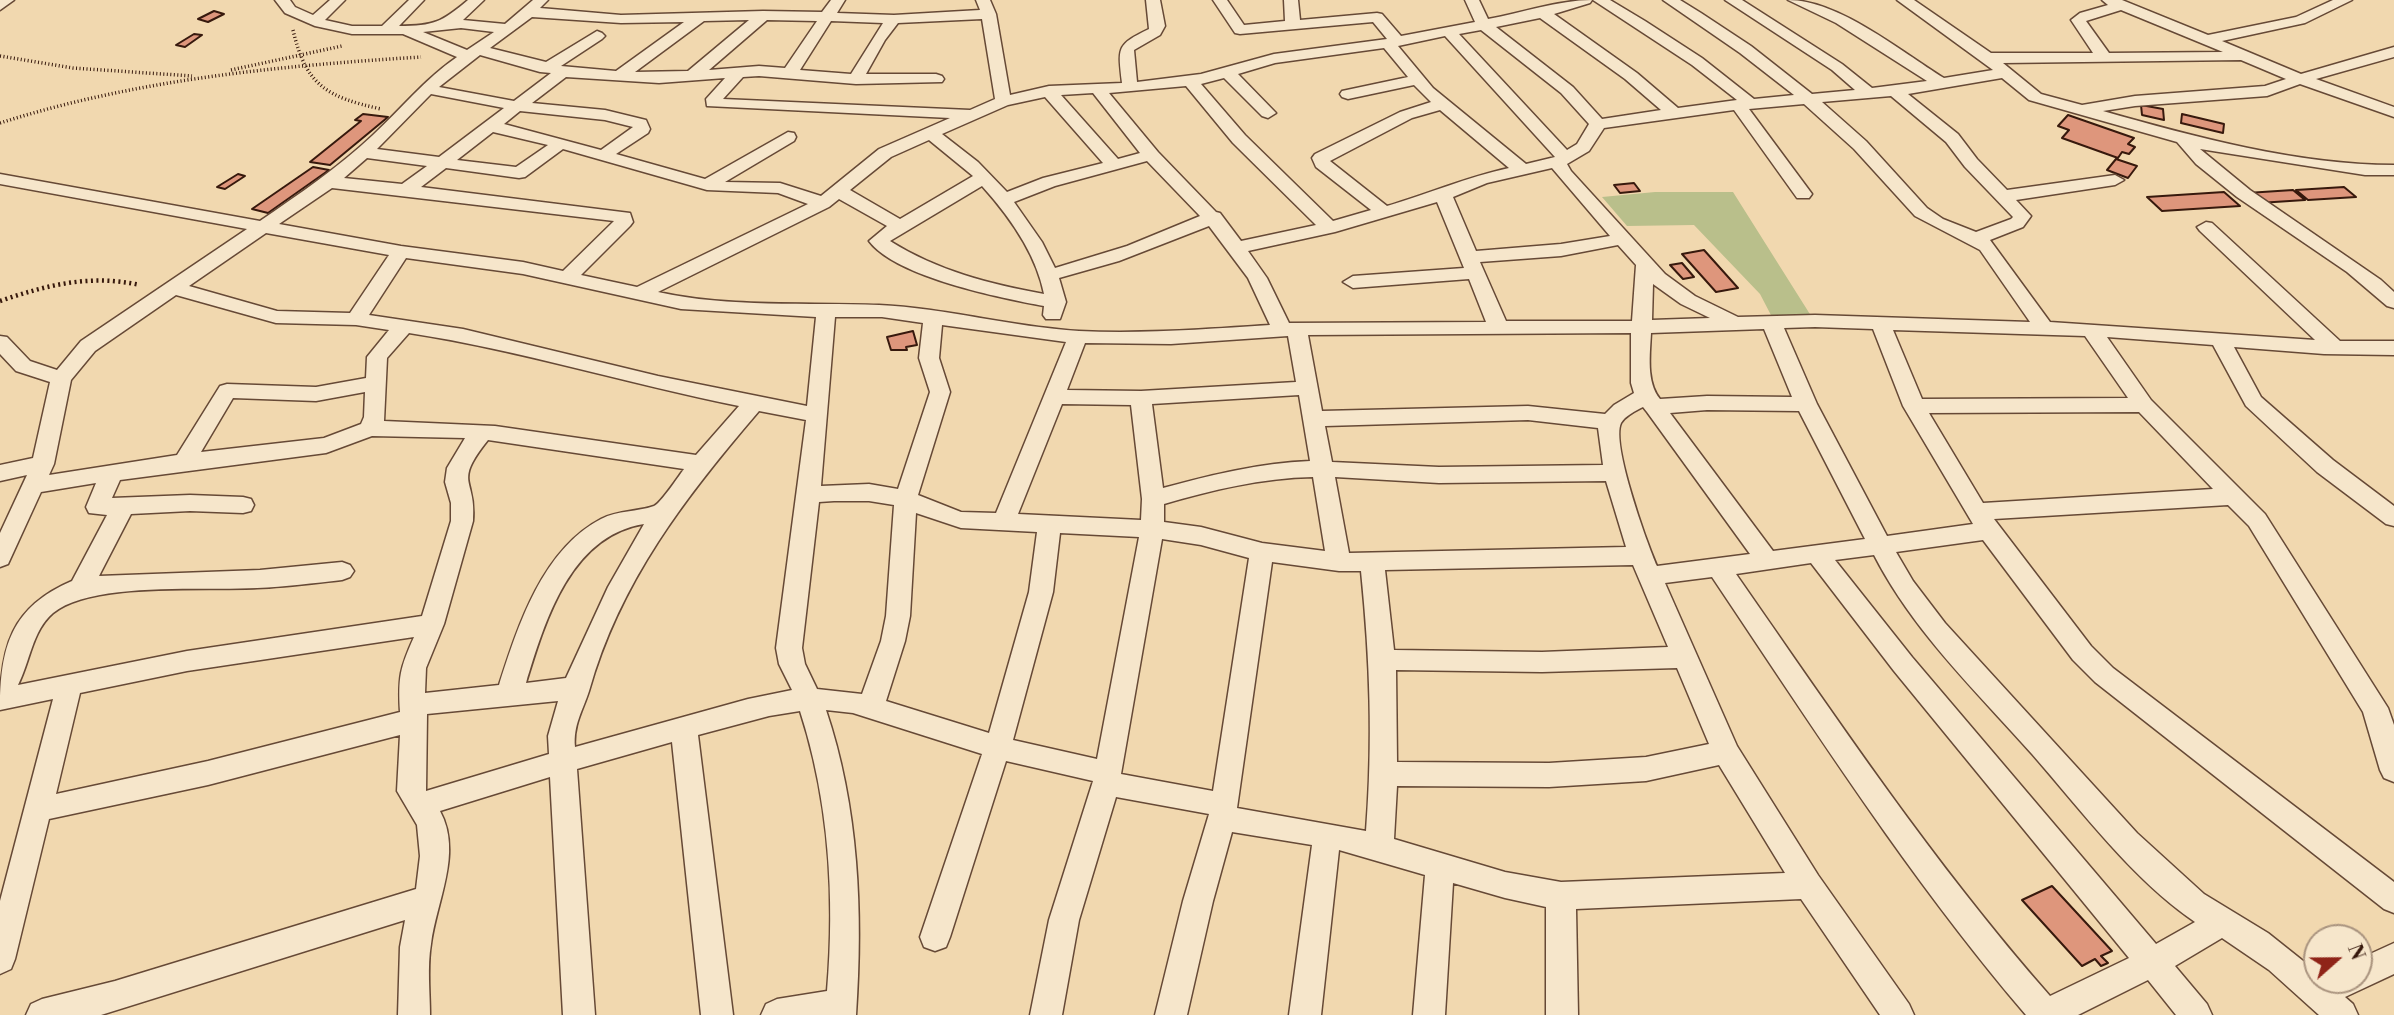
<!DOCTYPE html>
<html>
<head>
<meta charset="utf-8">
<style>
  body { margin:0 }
  #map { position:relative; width:2394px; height:1015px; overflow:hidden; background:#f1d8af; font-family:"Libre Bodoni",serif }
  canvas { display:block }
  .north { position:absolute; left:2303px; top:924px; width:70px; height:70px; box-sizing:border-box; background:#f6e6cb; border:2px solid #aa947f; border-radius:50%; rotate:69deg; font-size:19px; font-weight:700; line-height:28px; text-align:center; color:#37190d }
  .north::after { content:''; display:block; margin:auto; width:24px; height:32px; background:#8f2418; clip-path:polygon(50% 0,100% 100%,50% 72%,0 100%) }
</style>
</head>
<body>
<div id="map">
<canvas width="2394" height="1015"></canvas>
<div class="north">N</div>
</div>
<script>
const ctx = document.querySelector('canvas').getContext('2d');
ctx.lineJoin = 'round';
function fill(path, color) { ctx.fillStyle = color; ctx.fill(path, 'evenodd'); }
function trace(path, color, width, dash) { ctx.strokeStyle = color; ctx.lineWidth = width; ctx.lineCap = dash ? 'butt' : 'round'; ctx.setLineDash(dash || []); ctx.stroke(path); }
const green = new Path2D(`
  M1655 192H1733L1813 319H1773L1760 294 1694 225 1627 226 1602 197Z`);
const building = new Path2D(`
  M214 11 224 14 208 22 198 19Z
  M194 34 202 35 185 47 176 45Z
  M2141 105 2163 109 2164 120 2142 115Z
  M363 114 388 117 330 165 310 162 361 121 355 120Z
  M2182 114 2224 124 2223 133 2181 123Z
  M2068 115 2134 138 2128 144 2135 147 2129 154 2122 152 2118 158 2062 138 2069 130 2058 126Z
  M2116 159 2137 166 2128 178 2107 170Z
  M313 167 329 170 268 213 252 209Z
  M238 174 245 176 225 189 217 187Z
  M1634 183 1640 191 1620 193 1614 185Z
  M2344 187 2356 197 2308 200 2296 190Z
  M2293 190 2305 200 2259 203 2247 193Z
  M2224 192 2240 206 2162 211 2147 197Z
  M1704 250 1738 288 1716 292 1682 254Z
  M1682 263 1694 277 1683 279 1670 265Z
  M913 331 917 345 906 347 907 350H891L887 337Z
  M2052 886 2112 951 2101 956 2108 963 2101 966 2095 959 2082 966 2022 900Z`);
const pathFar1 = new Path2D(`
  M293 30C306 86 327 97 381 109
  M0 56 73 68 192 76
  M231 70 342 46
  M0 123C138 79 278 66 421 57`);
const path = new Path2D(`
  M0 301C47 285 90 274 140 285`);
const street = new Path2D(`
  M0 0H14L0 10Z
  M275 0H290L295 7 313 15 330 0H345L325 20 352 26H382L409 0H424L399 26C434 26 442 22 468 0H484L463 20 505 24 533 0H548L540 8 621 15 763 11 822 12 831 0H845L837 13 894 15 980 10 976 0H990L996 14 1010 95 1049 86 1122 83C1118 47 1116 45 1149 29L1146 0H1160L1165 26 1160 35 1134 50 1137 82 1201 74 1274 54 1387 39 1373 22 1240 34 1235 33 1213 0H1227L1244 25 1285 21 1284 0H1298L1300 20 1377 13 1382 14 1401 36 1475 22 1465 0H1479L1488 19C1522 13 1558 0 1592 0L1590 3 1554 14 1637 73 1678 108 1737 100 1692 65 1593 0H1610L1645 21 1702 58 1754 99 1794 95 1740 53 1663 0H1680L1701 13 1751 46 1812 94 1855 90 1832 70 1725 0H1742L1842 64 1872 88 1927 81 1836 23 1788 0C1839 0 1900 51 1944 78L1993 70 1897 0H1914L1991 53H2093L2071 20 2080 13 2108 5 2102 0H2122L2208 35 2296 17 2333 0H2352L2305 23 2222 41 2301 74 2394 47V57L2316 79 2394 107V117L2300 84 2267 96 2135 106 2103 111C2195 137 2298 165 2394 165V175H2365L2200 149 2250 190 2381 280 2394 292V308L2387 306 2347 272 2237 197 2196 164 2177 142 2029 100 2002 78 1908 94 1958 134 1977 159 2007 190 2115 175 2124 180 2115 185 2016 200 2031 216 2023 227 1990 240 2050 322 2315 340 2200 231 2197 227 2206 222 2212 223 2340 341H2394V355L2324 354 2234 347 2261 397 2333 460 2394 506V526L2386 524 2317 472 2246 406 2213 345 2107 337 2151 400 2265 514 2388 708 2394 725V782L2384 778 2380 770 2363 712 2249 526 2228 505 1994 519 2091 646 2113 668 2394 882V913L2384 909 2095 682 2073 660 1983 540 1896 552 1913 581 1945 623 2137 833 2204 894 2268 933 2317 972V980H2359V959L2394 943V974L2345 997 2353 1004 2358 1015H2319L2269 970 2222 938 2175 966 2207 1004 2212 1015H2176L2148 980 2078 1015H2026C1909 878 1812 726 1712 577L1665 583 1737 746 1818 875 1909 1004 1914 1015H1880L1801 899 1576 909 1578 1015H1546V907L1505 898 1453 883 1445 1015H1413L1425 875 1339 850 1321 1015H1289L1312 845 1232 832 1213 901 1187 1015H1155L1183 901 1209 814 1116 797 1079 920 1062 1015H1030L1049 920 1093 781 1006 761 950 937 946 947 935 951 924 947 920 937 982 754 853 713 826 710C859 808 863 913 856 1015H761L766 1004 777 999 827 991C835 898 829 800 800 711L769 716 698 735 733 1015H701L672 742 577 769 595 1015H563L550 777 440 811C463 853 436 902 431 944 427 967 430 992 430 1015H398L400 947 405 920 101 1015H26L31 1004 42 999 115 981 416 889 420 856 417 825 397 791 400 735 208 785 49 819 15 959 11 969 0 974V901L53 699 0 710C0 647 11 607 72 581L107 515 89 513 86 507 96 483 41 492 8 564 0 567V533L27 475 0 481V465L33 458 50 382 16 371 0 354V336L7 337 30 361 57 370 81 341 247 229 0 184V174L260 221C299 194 338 168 373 135 401 109 425 79 457 57L403 34H352L315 26 285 13ZM2121 10 2223 52 2109 53 2086 21ZM532 17 621 23 684 22 616 71 561 66 602 39 605 36 602 33 597 31 546 62 490 48ZM1540 18 1625 79 1661 110 1602 119 1573 87 1496 27ZM982 19 995 99 970 110 723 99 743 77 759 76 856 84 942 82 944 79 942 76 936 74H866L885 40 898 23ZM749 20 688 71 635 72 704 21ZM767 20 817 21 785 68 759 66 709 70ZM831 21 883 23 851 74 800 70ZM461 28 494 32 467 50 423 32ZM1481 30 1561 93 1589 124 1577 144 1567 150 1459 34ZM1445 36 1555 157 1526 164 1433 88 1398 46ZM1384 48 1408 77 1342 91 1340 94 1342 97 1348 99 1414 85 1431 102 1400 112 1315 154 1312 158 1316 167 1371 210 1333 221 1245 135 1201 84 1224 78 1262 116 1268 118 1276 113 1238 74 1275 63ZM480 55 540 72 551 73 514 101 439 87ZM2241 60 2286 79 2265 86 2135 96 2082 105 2041 94 2003 63ZM566 77 659 83 725 78 706 99 707 106 950 118 879 149 821 196 780 183 725 182 794 141 796 137 794 133 788 132 705 179 616 154 648 133 650 129 646 120 605 110 532 103ZM1186 86 1233 143 1316 225 1241 241 1220 213 1216 212 1158 152 1109 93ZM1093 93 1140 153 1118 159 1061 95ZM431 94 504 108 439 157 377 149ZM1891 96 1946 142 1965 167 2013 217 2011 219 1976 232 1943 219 1927 208 1866 141 1822 102ZM1045 97 1103 163 1043 178 1007 192 978 162 942 134 1008 105ZM1804 104 1854 149 1915 216 1980 250 2030 322 1815 315 1738 317 1695 296 1665 274 1571 171 1567 164 1589 151 1604 128 1734 110 1797 198H1809L1812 194 1749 109ZM1440 110 1509 168C1467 177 1428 194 1387 206L1330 161 1412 118ZM520 111 605 120 633 127 601 150 504 124ZM493 132 548 145 516 167 457 160ZM929 140 973 176 900 219 850 190 891 157ZM563 149 707 190 778 193 808 204 637 287 581 275 630 226 633 222 630 213 421 187 446 168 519 178 525 177ZM367 158 427 166 402 184 344 178ZM1147 161 1200 216 1127 246 1055 268 1042 242 1014 202 1055 186ZM1552 168 1610 236 1561 244 1476 251 1453 197 1487 183ZM982 186C1009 216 1036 253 1044 294 989 284 938 271 890 241ZM332 188 614 221 563 271 523 262 401 246 279 224ZM839 199 887 226 869 241C896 277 1001 298 1044 306L1043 315 1046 319H1060L1066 302 1059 278 1119 261 1209 226 1248 278 1270 325C1206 329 1143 334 1079 331 1012 327 946 308 879 305 806 302 730 308 658 292L829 207ZM1437 202 1464 268 1353 276 1343 282 1353 288 1469 279 1486 322 1289 323 1267 278 1248 251 1335 232ZM266 233 389 255 350 313 277 311 189 286ZM1618 245 1636 265 1632 321H1506L1480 262 1561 256ZM406 258 523 274 681 309 816 317 807 406 658 376 463 329 369 315ZM1653 284 1681 304 1710 318 1652 320ZM176 295 276 323 356 325 389 330 367 357 366 378 316 387 227 384 220 386 177 455 49 475 54 464 71 380 95 351ZM835 317H882L923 323 919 358 930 392 898 489 869 484 821 486ZM942 325 1066 342 996 513 961 512 918 495 950 392 939 358ZM1815 327 1873 329 1903 406 1973 524 1887 536 1817 404 1784 328ZM1764 329 1792 397 1707 396 1660 399C1646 382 1650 354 1651 333ZM1893 330 2085 336 2128 398 1922 399ZM409 333C520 350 629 384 739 406L696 455 495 426 384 421 387 358ZM1631 333V383L1634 393 1614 405 1605 414 1528 406 1322 411 1308 335ZM1288 336 1296 382 1141 391 1067 390 1085 343 1171 344ZM365 392 364 417 361 424 324 438 201 452 233 398 316 401ZM1299 395 1310 461C1259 463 1211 475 1163 488L1152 404ZM1062 404 1131 405 1142 499 1141 520 1018 514ZM1643 407 1647 412 1750 554 1657 566C1647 543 1611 444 1621 423 1625 416 1635 411 1643 407ZM1707 410 1799 411 1865 539 1773 551 1670 413ZM759 411 806 420 776 648 779 664 792 690 748 699 575 747C573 725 583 710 589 691 620 581 686 496 759 411ZM2139 412 2213 489 1983 503 1929 413ZM1528 420 1598 428 1603 465 1439 467 1332 462 1325 426ZM372 436 465 438 447 468 445 482 451 503V521L422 616 187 651 18 685C30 662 32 631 53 613 92 581 205 591 257 588 285 587 314 583 342 580L350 577 354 571 350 565 342 562 260 570 99 576 131 514 190 511 243 513 251 511 254 505 251 499 243 497 190 495 112 498 120 480 326 453ZM488 440 684 469C678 477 661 503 654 506 637 512 618 510 601 519 542 550 518 626 499 685L425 693 426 668 444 624 473 521C477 477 452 485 488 440ZM1313 477 1325 551 1262 543 1201 527 1164 522V504C1213 490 1261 478 1313 477ZM1335 477 1439 483 1606 481 1626 547 1349 553ZM834 501H869L894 505 886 616 881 641 862 694 817 689 805 664 802 648 819 502ZM916 513 961 528 1037 532 1029 592 989 733 886 701 905 641 910 616ZM644 524 608 587 566 678 526 683C545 621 570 536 644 524ZM1060 533 1139 537 1097 759 1013 740 1053 592ZM1162 539 1201 545 1249 558 1213 791 1121 774ZM1874 555C1913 631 1976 691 2032 754 2081 810 2133 880 2195 922L2156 944 1912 657 1835 560ZM1272 562 1339 571H1361C1370 660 1373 741 1366 831L1237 808ZM1811 563 1894 671 2129 958 2050 996C1933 863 1837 719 1736 574ZM1633 565 1668 647 1542 652 1394 650 1385 570ZM414 637C400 668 398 677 400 712L208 761 56 794 80 693 187 671ZM1677 668 1709 744 1646 757 1549 763 1397 762 1396 670 1542 672ZM558 701 548 736 549 754 426 791 427 714ZM1719 765 1785 873 1561 882 1505 872 1394 839 1397 786 1549 787 1646 781Z`);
fill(green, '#b9bf8b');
fill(building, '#de967c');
trace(building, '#37190d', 2);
trace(street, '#664936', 3);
trace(pathFar1, '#37190d', 3.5, [1, 2.5]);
trace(path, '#37190d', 4.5, [2, 3.5]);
fill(street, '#f6e6cb');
</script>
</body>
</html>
